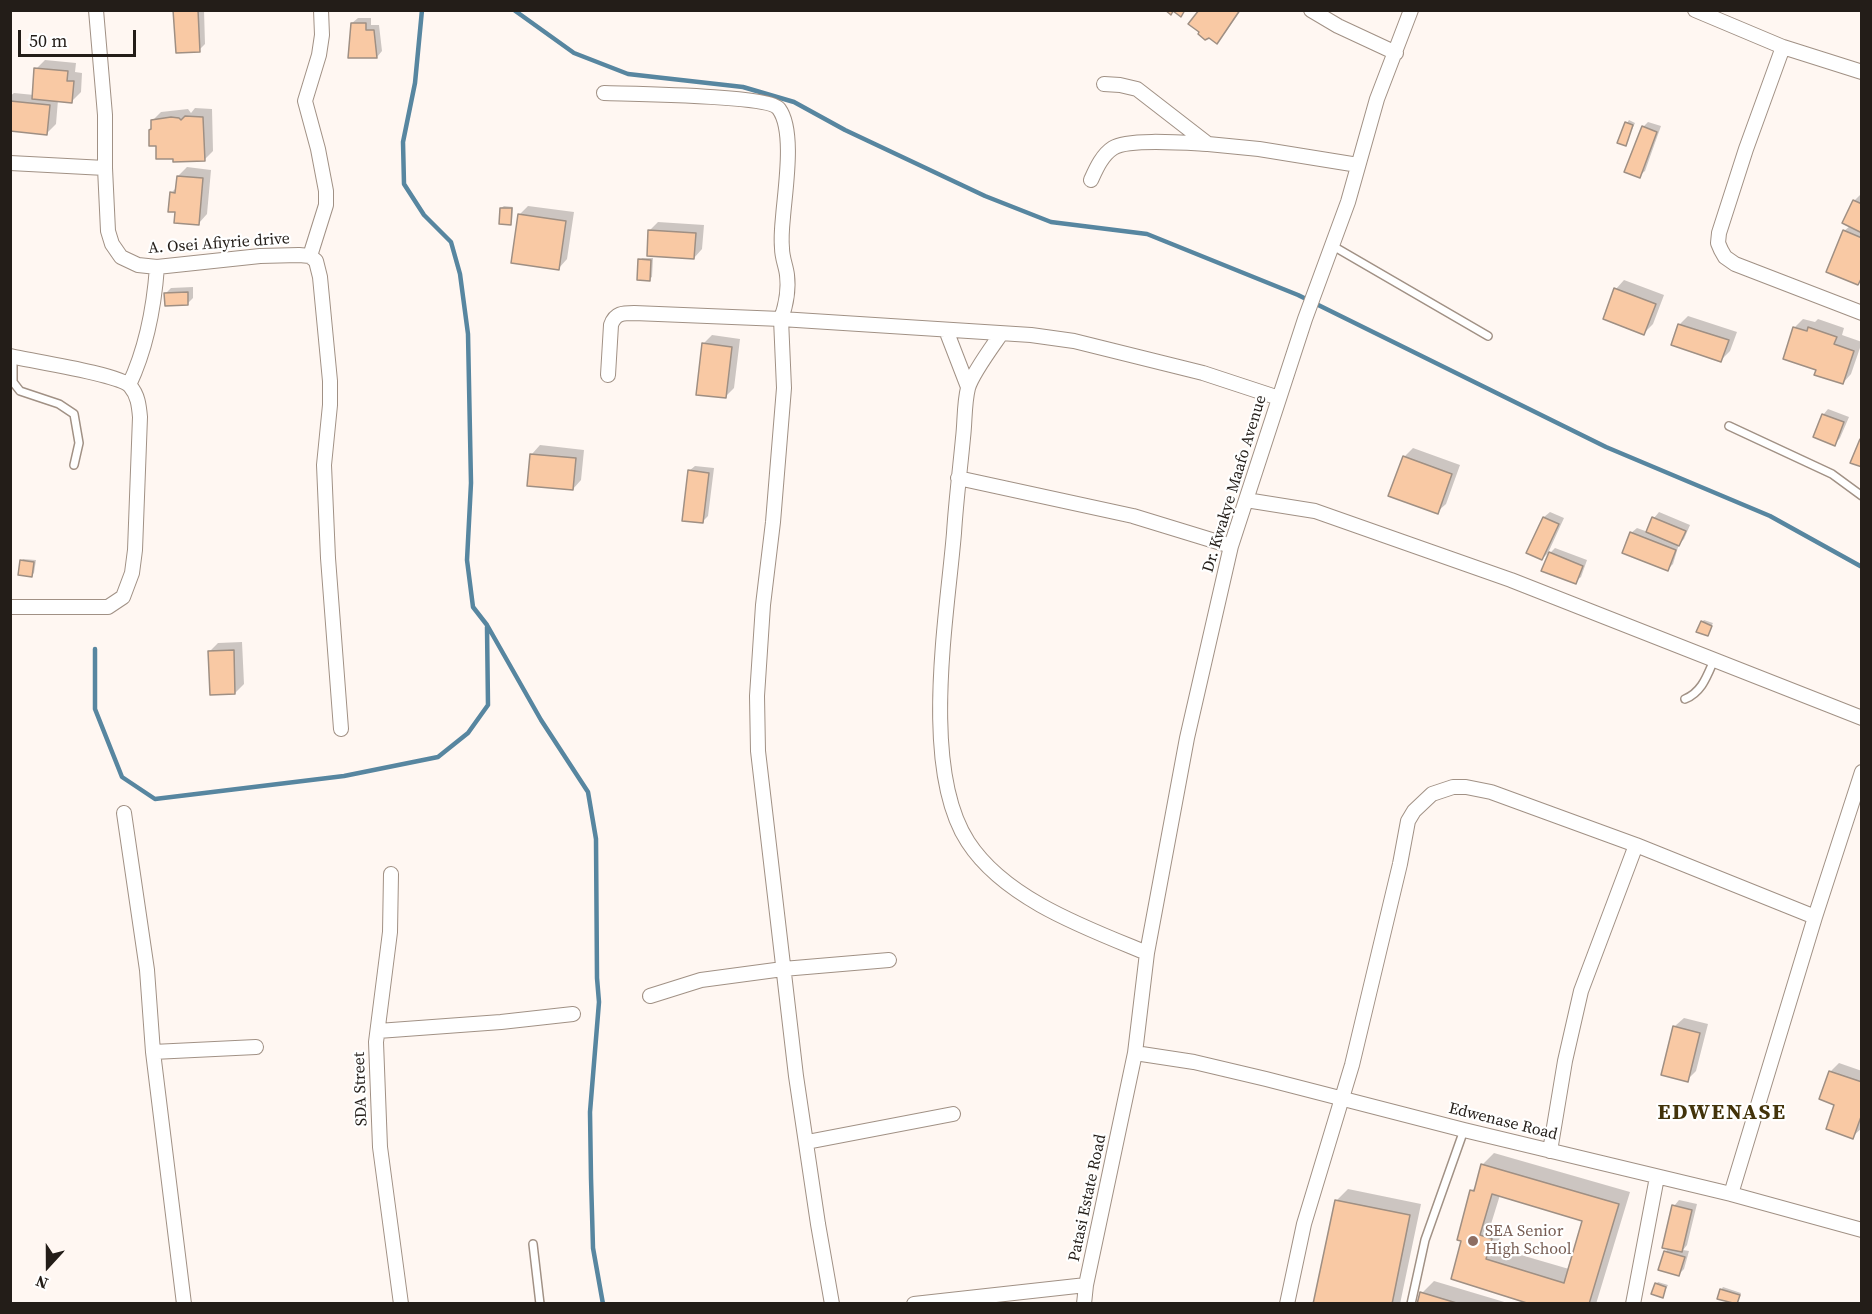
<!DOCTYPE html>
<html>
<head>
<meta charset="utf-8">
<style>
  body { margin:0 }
  #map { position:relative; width:1872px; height:1314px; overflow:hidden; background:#fff7f2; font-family:"Source Serif 4",serif }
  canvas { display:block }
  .frame { position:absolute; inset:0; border:12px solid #231d18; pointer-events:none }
  .north { position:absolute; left:18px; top:1236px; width:60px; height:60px; -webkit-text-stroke:4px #fff; paint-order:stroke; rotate:201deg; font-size:16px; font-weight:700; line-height:24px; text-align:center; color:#231d18 }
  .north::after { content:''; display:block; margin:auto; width:21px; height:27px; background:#231d18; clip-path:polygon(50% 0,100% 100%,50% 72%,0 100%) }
  .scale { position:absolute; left:18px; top:30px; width:118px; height:27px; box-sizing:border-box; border:3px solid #231d18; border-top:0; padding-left:8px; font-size:18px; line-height:21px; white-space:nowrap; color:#231d18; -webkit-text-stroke:4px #fff; paint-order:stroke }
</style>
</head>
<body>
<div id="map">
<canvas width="1872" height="1314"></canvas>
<div class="frame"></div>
<div class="north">N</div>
<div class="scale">50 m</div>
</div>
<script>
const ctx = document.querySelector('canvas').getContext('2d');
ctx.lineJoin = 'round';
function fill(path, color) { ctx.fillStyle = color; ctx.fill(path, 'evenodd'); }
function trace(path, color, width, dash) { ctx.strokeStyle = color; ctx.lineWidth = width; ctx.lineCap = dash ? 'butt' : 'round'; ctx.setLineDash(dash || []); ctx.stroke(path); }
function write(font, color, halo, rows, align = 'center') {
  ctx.font = font + ' "Source Serif 4",serif'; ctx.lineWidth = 4.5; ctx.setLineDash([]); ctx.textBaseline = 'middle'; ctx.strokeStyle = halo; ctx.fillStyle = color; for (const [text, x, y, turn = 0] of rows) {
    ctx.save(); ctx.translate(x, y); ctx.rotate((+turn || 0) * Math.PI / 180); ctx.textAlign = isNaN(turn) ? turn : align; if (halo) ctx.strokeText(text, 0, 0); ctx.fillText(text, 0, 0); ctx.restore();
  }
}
const shadow = new Path2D(`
  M175 10H204L205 44 199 50Z
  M1201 10H1241L1225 33 1216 42Z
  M358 18H371V25H379L382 51 377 57 352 23Z
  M45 60 76 63 75 72 82 73 81 92 72 101 58 100 56 124 47 133 10 129V96L14 93 34 95 36 69Z
  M195 108 212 109 213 151 204 160 157 144 153 120 161 112 188 109 191 113Z
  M1629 120 1635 123 1625 144 1627 123Z
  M1648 122 1661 126 1645 171 1639 176 1643 127Z
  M187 167 211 170 207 214 199 223 177 211 171 193 177 187 178 176Z
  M1862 193V279L1857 283 1844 231 1850 226 1854 201Z
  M504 206 513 207 512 221 510 224 501 208Z
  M528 206 574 212 567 259 559 268 519 215Z
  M658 222 704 225 702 249 694 258 649 231Z
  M642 258H653L652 277 649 279 640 260Z
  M1624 280 1664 295 1653 324 1644 333 1616 289Z
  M193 287V298L187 304 166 293 171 288Z
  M1688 316 1737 332 1730 351 1721 360 1673 344 1680 324Z
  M1803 319 1815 322 1818 319 1844 328 1842 335 1862 342 1851 374 1843 383 1817 369 1785 358 1795 327Z
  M712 335 740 339 734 388 725 397 703 344Z
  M1828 409 1849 417 1840 438 1835 444 1823 415Z
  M540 445 584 450 581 480 573 489 532 454Z
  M1413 448 1460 465 1446 504 1437 512 1404 457Z
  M695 466 714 468 708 516 703 521 689 471Z
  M1550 512 1564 518 1548 553 1542 559 1528 552 1544 517Z
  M1659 512 1690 525 1684 539 1679 544 1673 564 1668 569 1631 533 1637 528 1648 532 1654 518Z
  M1555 548 1587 560 1581 577 1575 582 1550 553Z
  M23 559 36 560 34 573 32 575 21 561Z
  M1704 620 1713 623 1707 635 1702 622Z
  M242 642 244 684 235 693 209 652 218 643Z
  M1684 1018 1708 1024 1696 1071 1687 1080 1663 1074 1675 1026Z
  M1839 1063 1862 1071V1128L1852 1137 1836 1104 1821 1098 1831 1071Z
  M1494 1153 1630 1192 1596 1304H1535L1463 1240 1471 1191 1477 1186 1482 1165ZM1500 1195 1584 1220 1569 1269 1497 1248 1503 1227 1491 1224Z
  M1348 1189 1421 1204 1400 1304H1315L1336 1201Z
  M1679 1200 1697 1204 1687 1245 1683 1250 1689 1251 1684 1269 1679 1274 1665 1252 1669 1248 1674 1206Z
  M1434 1281 1511 1304H1419L1422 1293Z
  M1658 1282 1668 1285 1662 1297 1656 1284Z
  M1723 1287 1741 1293 1737 1304 1721 1290Z`);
const stream = new Path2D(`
  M422 10 415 83 403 142 404 184 424 215 451 242 460 274 468 334 471 483 467 560 473 607 487 625 541 720 588 792 596 839 597 978 599 1002 590 1112 591 1178 593 1248 603 1304
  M514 10 574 53 628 74 743 87 794 102 845 130 985 196 1051 222 1147 234 1298 295 1606 447 1770 516 1862 567
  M95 649V709L122 777 155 799 344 776 438 757 468 733 488 705 487 627`);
const building = new Path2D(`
  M173 10H198L200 52 176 53Z
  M1165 10H1185L1181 17 1173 11 1171 15Z
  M1199 10H1240L1217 44 1209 38 1205 40 1198 34 1199 32 1188 24Z
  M351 23H366V30H374L377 58H348Z
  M34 68 68 71 67 81H74L72 103 32 99Z
  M10 101 50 105 47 135 10 131Z
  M185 116 203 117 205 161 173 162V159H156V146H149V130L151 129V120L171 117 179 118 181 120Z
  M1625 122 1633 125 1626 146 1617 143Z
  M1642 126 1657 132 1640 178 1624 172Z
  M177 176 203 178 199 225 174 223 175 212H168L170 192 175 193Z
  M1853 200 1862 204V233L1842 223Z
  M500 208H512L511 225 499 224Z
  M518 214 566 221 559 270 511 263Z
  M648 230 696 233 694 259 647 256Z
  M1843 230 1862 238V277L1858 285 1826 272Z
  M638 259 651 260 650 281 637 280Z
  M1614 288 1656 304 1644 335 1603 319Z
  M188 292V305L165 306 164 293Z
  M1678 324 1729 340 1721 362 1671 345Z
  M1793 327 1807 331 1808 327 1837 337 1834 344 1854 351 1843 384 1814 375 1816 370 1783 359Z
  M702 343 732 347 726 398 696 395Z
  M1822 414 1844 422 1835 446 1813 437Z
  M1860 439H1862V467L1850 463Z
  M530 454 576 458 573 490 527 486Z
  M1403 456 1452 474 1438 514 1388 496Z
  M688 470 709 473 703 523 682 521Z
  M1543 517 1559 524 1542 560 1526 553Z
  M1652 517 1686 531 1679 546 1646 532Z
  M1630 532 1676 550 1668 571 1622 553Z
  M1549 552 1583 566 1576 584 1541 571Z
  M20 560 34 562 32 577 18 575Z
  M1701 621 1712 626 1708 636 1696 632Z
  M234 650 235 694 210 695 208 651Z
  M1673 1026 1700 1033 1688 1082 1661 1075Z
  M1829 1071 1862 1082V1114L1853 1139 1826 1129 1834 1105 1819 1099Z
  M1481 1164 1619 1204 1589 1304H1530L1451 1279 1461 1241 1457 1240 1470 1190 1474 1191ZM1492 1194 1582 1221 1564 1283 1486 1259 1492 1239 1480 1235Z
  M1335 1200 1410 1215 1392 1304H1313Z
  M1672 1205 1692 1210 1682 1252 1662 1248Z
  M1664 1251 1685 1257 1679 1276 1658 1270Z
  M1655 1283 1666 1287 1663 1298 1651 1294Z
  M1720 1289 1740 1295 1737 1304 1717 1299Z
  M1420 1292 1460 1304H1417Z`);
const lane = new Path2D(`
  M1333 246 1488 336
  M13 357V382L20 391 59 404 74 414 79 443 74 465
  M1729 426 1832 474 1862 496
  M1685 699C1702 692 1707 676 1714 660
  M533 1244 540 1304
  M1411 1304 1425 1240 1464 1130`);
const street = new Path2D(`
  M96 10 105 115V168L108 231 112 244 121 257 138 265 157 267 260 256 299 255 310 256 316 261 320 277 330 381V405L324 465 328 558 341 729
  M1311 10 1338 26 1396 53
  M1695 10 1783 47 1862 72
  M1783 47 1746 149 1719 233 1718 243 1721 250 1725 257 1735 264 1862 313
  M1104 84 1120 85 1137 89 1208 144 1259 149 1358 165
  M604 93C629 94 769 95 779 109 795 131 785 190 783 217 782 227 781 238 782 248 782 258 786 266 787 275 789 291 786 305 781 319L1031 335 1074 341 1203 373 1279 398
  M10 163 105 168
  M1091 180C1096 169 1102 155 1113 148 1128 138 1188 143 1208 144
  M310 256 326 205V191L318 149 305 101 319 55 322 35 321 10
  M946 330 968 387
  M1001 334C992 347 972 374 968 388 964 404 965 422 963 438 960 470 956 501 954 533 947 617 920 768 968 842 1005 899 1086 928 1147 953
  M10 356C31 361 119 374 130 386 138 395 139 406 140 417L135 550 132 573 123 597 108 607H10
  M608 375 611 325C615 313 623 313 634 313L781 319 784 388 773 522 763 605 757 696 758 751 796 1076 818 1224 832 1304
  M129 385C147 347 154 308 157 267
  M958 478 1133 516 1231 546
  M1246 500 1315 511 1511 580 1862 718
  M124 813 147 970 153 1052 184 1304
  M391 874 390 932 376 1042 380 1147 401 1304
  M650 996 701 980 783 969 889 960
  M378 1031 501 1022 573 1014
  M153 1052 256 1047
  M1135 1053 1194 1062 1266 1079 1464 1130 1731 1194 1862 1230
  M807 1142 953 1114
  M1550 1151 1565 1061 1581 991 1636 845
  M1731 1194 1815 917 1862 772
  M914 1304 1086 1285 1135 1053 1147 953 1187 738 1231 546 1305 319 1348 202 1377 99 1411 10
  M1084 1304 1086 1285
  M1287 1304 1304 1224 1352 1065 1400 864 1408 821 1414 811 1432 794 1453 787H1466L1491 792 1636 845 1815 917
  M1633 1304 1657 1177`);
const markers = [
  [1473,1241,6,"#8d6e63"]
];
const streetNames = [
  ["A. Osei Afiyrie drive",219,244,-4],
  ["Dr. Kwakye Maafo Avenue",1235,484,-73],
  ["SDA Street",361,1089,-92],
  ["Edwenase Road",1503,1122,14],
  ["Patasi Estate Road",1088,1198,-78]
];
const educationNames = [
  ["SEA Senior",1485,1232],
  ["High School",1485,1250]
];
const districtNames = [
  ["EDWENASE",1722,1113]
];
fill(shadow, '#0003');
trace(stream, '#5786a0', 4.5);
fill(building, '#f9c9a4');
trace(building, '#9f8f83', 1.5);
trace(lane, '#a19185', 10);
trace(street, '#a19185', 16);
trace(lane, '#fff', 7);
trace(street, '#fff', 14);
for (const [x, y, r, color] of markers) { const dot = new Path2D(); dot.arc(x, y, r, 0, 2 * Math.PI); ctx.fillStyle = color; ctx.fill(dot); trace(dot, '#fff', 2); }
write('16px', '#231d18', '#fff', streetNames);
write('16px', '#785e54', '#fff', educationNames, 'left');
ctx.letterSpacing = '1.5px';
write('bold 22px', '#43330a', '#fff', districtNames);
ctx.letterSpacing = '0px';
</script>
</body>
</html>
